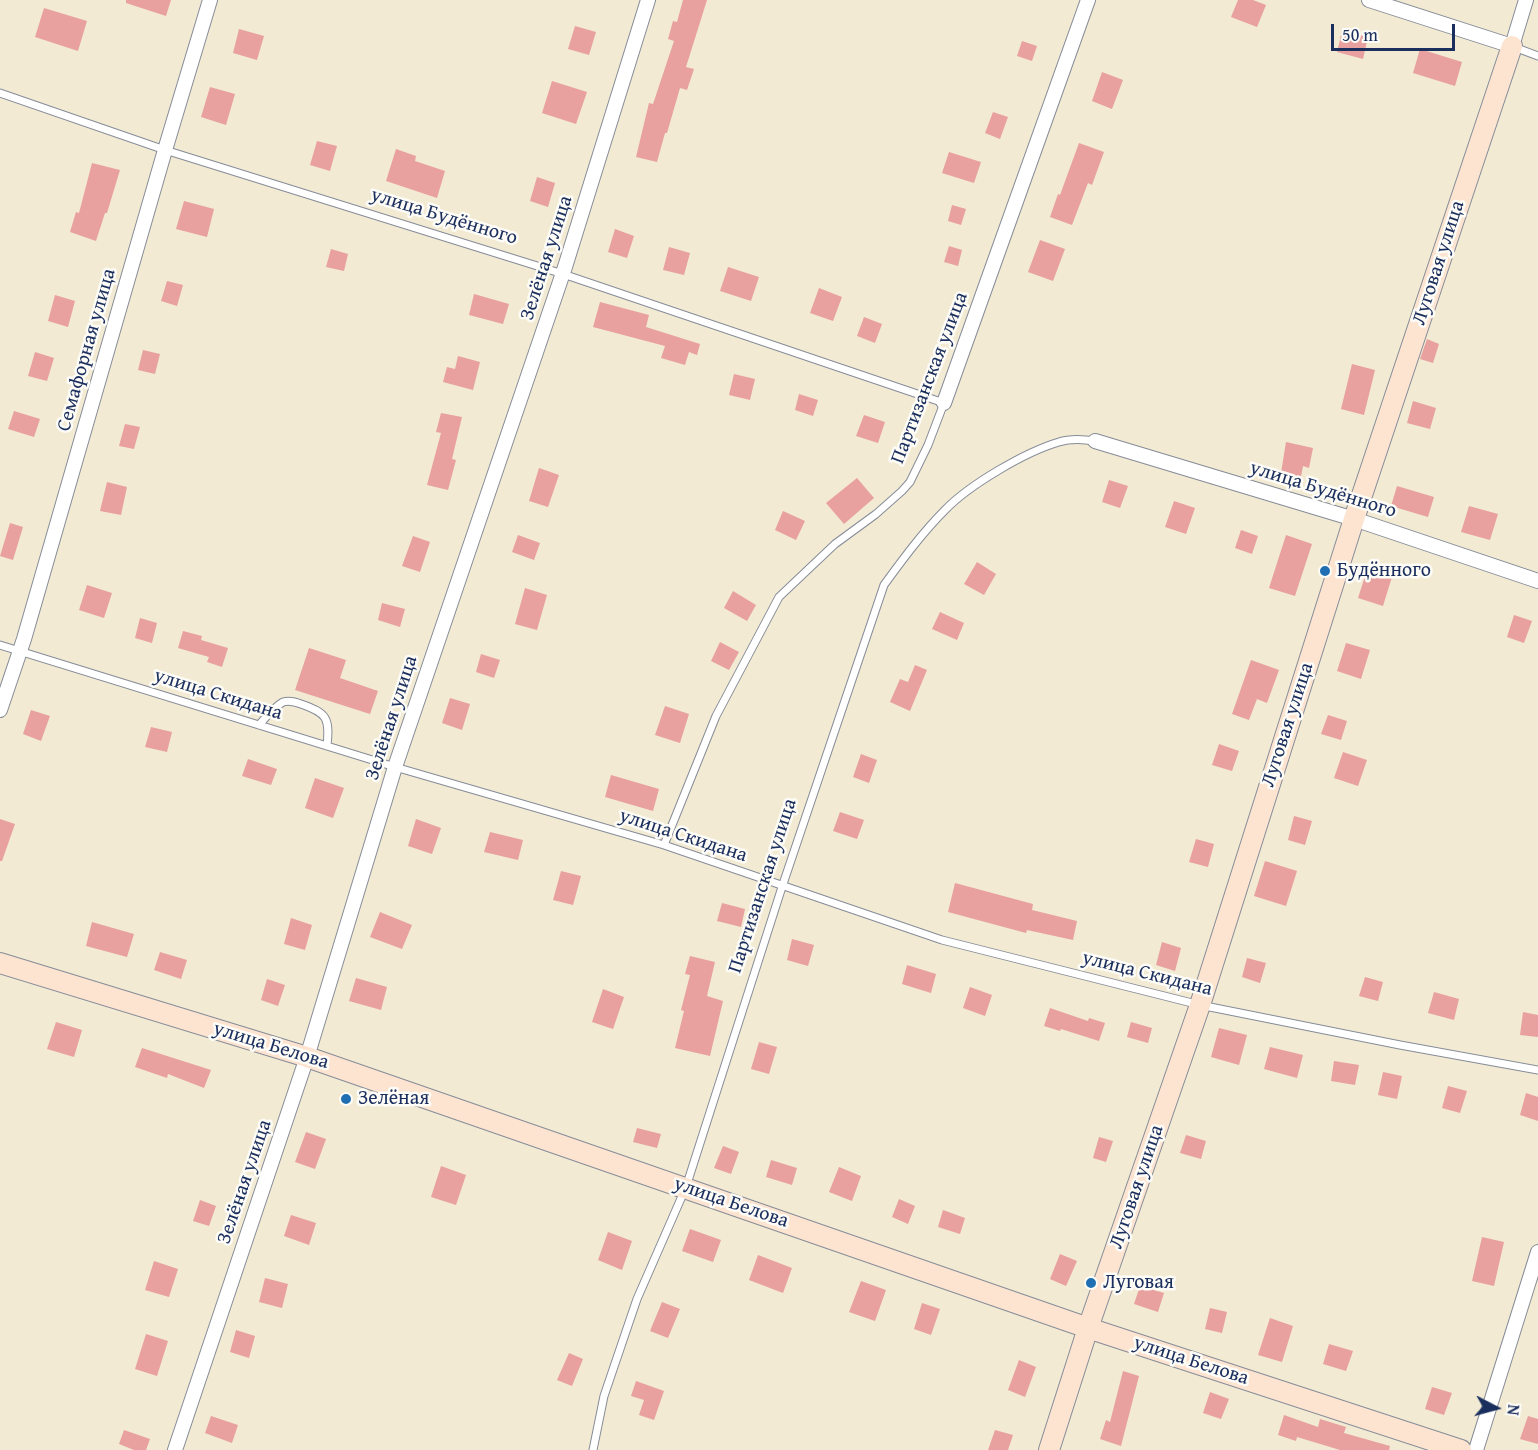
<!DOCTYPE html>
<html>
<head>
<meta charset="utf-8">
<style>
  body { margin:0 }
  #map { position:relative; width:1538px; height:1450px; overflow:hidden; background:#f2ead2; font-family:"Gentium Book Plus",serif }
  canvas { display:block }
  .north { position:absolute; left:1466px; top:1378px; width:60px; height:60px; -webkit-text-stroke:4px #fdfcf7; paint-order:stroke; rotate:96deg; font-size:16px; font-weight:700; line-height:24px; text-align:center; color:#1b2f5e }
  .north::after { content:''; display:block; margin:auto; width:21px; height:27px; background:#1b2f5e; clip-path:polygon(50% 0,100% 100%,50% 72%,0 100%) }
  .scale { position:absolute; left:1331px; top:24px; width:124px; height:27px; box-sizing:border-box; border:3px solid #1b2f5e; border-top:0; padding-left:8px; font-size:18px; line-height:21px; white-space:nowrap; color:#1b2f5e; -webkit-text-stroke:4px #fdfcf7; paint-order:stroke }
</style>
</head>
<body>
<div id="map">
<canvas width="1538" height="1450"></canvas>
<div class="north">N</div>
<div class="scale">50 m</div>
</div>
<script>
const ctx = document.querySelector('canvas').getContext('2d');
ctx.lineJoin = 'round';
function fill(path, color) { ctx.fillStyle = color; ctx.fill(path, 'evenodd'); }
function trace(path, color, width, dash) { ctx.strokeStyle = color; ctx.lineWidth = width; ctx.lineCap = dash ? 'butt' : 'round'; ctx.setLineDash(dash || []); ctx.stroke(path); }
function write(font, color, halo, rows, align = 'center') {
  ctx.font = font + ' "Gentium Book Plus",serif'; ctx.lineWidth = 5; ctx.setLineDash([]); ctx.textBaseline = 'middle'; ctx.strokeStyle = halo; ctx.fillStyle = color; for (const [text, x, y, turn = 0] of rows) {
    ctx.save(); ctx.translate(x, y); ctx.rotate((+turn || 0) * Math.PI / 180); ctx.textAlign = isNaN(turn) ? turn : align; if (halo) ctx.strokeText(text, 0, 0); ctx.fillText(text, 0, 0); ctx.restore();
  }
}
const building = new Path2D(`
  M126 0H171L166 16 126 3Z
  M683 0H707L686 67 694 69 687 90 680 88 667 133H665L657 162 636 157 649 103 653 104 674 41 668 39 673 21 677 22Z
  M1238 0H1253L1266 5 1257 27 1231 17Z
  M44 8 87 21 78 51 35 37Z
  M575 26 596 32 589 55 568 49Z
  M239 29 264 36 257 60 233 53Z
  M1342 31 1368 37 1363 59 1337 52Z
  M1022 41 1037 46 1032 61 1017 56Z
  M1420 49 1462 62 1455 86 1413 73Z
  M1102 72 1123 80 1112 109 1092 101Z
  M552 81 587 92 576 124 542 113Z
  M210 87 235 94 226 125 201 117Z
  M993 112 1008 117 1000 139 985 133Z
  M317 141 337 146 330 171 310 165Z
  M1079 143 1104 152 1092 185 1088 183 1072 225 1050 217 1058 194 1060 195Z
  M396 149 416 156 415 161 445 171 437 198 386 181Z
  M949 152 981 162 974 183 942 173Z
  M92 163 120 170 107 213H105L96 241 70 232 76 212 79 213Z
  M537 177 555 183 548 207 530 201Z
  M184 201 214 209 207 237 176 229Z
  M952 205 966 209 961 225 948 221Z
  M615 229 634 236 627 258 608 252Z
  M1040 240 1065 249 1053 281 1028 272Z
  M949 246 962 250 958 266 944 262Z
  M669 247 690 253 684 275 663 270Z
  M331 249 348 254 344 271 326 267Z
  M728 267 759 277 751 301 720 291Z
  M167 281 183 285 177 306 161 301Z
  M819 288 842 297 833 321 810 313Z
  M474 294 509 304 503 324 469 315Z
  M55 295 75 301 68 327 48 321Z
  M600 302 649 315 646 327 700 344 697 355 689 352 685 365 661 358 665 346 593 327Z
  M864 317 882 324 875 343 857 336Z
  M1427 339 1439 344 1433 363 1420 359Z
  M143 350 160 354 155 374 138 370Z
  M35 352 54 358 47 381 28 376Z
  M458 356 480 362 473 390 443 382 447 367 455 369Z
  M1352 364 1375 370 1364 415 1341 409Z
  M734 374 755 379 750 400 729 395Z
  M799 394 818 400 813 416 795 410Z
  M1413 401 1436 408 1430 429 1407 423Z
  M14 411 40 419 34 437 8 429Z
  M441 413 462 417 452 459 456 460 448 490 427 485 441 433 436 432Z
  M864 415 885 422 878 443 856 436Z
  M125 424 140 427 134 449 119 446Z
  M1286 442 1313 448 1309 468 1303 466 1300 482 1280 479Z
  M539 468 559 475 548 507 529 501Z
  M857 478 874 498 844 524 826 503Z
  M1109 480 1128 486 1120 508 1102 502Z
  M107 482 127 487 121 515 100 511Z
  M1397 486 1434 497 1428 517 1391 506Z
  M1174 501 1195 508 1186 534 1165 527Z
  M1469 506 1498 514 1490 540 1461 532Z
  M783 511 805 521 796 540 775 530Z
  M10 523 23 527 13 560 0 556Z
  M1241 530 1258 536 1252 554 1235 548Z
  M518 535 540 543 534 560 512 552Z
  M1286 535 1312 544 1295 596 1269 588Z
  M413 536 430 542 420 572 402 566Z
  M977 562 996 574 984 595 964 584Z
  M1367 570 1392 577 1383 606 1358 598Z
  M87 585 112 593 104 618 79 610Z
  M525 588 547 595 537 630 515 624Z
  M733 591 756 605 747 621 724 608Z
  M382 603 405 609 400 627 378 620Z
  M940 612 964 623 957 640 932 629Z
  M1514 615 1532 621 1524 643 1507 637Z
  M140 618 157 623 152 643 135 638Z
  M183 631 202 636 201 640 228 648 222 667 207 662 209 657 178 648Z
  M720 642 739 652 729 670 711 661Z
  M1346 643 1370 650 1361 679 1337 671Z
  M309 648 346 660 340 678 378 691 370 714 295 690Z
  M481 654 500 660 494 678 476 672Z
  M1251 660 1279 670 1267 703 1257 699 1249 720 1232 714Z
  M915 665 927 670 910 711 890 702 900 679 908 682Z
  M450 698 470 704 462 730 442 723Z
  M665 706 689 714 680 743 655 735Z
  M31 710 50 716 41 741 23 734Z
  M1328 715 1347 721 1341 740 1321 734Z
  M151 727 172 732 167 752 145 747Z
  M1219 744 1239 751 1232 771 1212 765Z
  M1343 752 1367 760 1358 786 1334 778Z
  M861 754 877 760 869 783 853 777Z
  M248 759 277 769 271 785 242 776Z
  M611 775 659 789 653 811 605 797Z
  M315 778 344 788 333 818 305 808Z
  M840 812 864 820 857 839 833 831Z
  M1294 816 1312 821 1305 845 1288 840Z
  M0 819 15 824 2 861H0Z
  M416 819 441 828 432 854 408 846Z
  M490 832 523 840 518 860 484 852Z
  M1196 839 1214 844 1208 867 1189 862Z
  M1265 861 1297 871 1286 906 1254 896Z
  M561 871 581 876 573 905 553 900Z
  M955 883 1033 904 1032 910 1077 921 1073 940 1027 930 1026 933 948 912Z
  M722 903 745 909 741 927 717 921Z
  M380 912 412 925 402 949 370 937Z
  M291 918 312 925 305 950 284 944Z
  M92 922 134 934 127 957 86 946Z
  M792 939 814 945 808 966 787 960Z
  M1162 942 1181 948 1175 971 1156 965Z
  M160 952 187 960 181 979 154 970Z
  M690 956 715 962 707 996 723 1001 710 1056 675 1048 684 1011 681 1010 690 975 685 974Z
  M1247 958 1266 963 1260 983 1242 977Z
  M907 965 936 974 931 993 902 984Z
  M1365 977 1383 982 1378 1001 1359 996Z
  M356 978 387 987 381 1010 349 1001Z
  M267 979 285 985 278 1006 261 1000Z
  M970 987 992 995 985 1016 963 1008Z
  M603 989 624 997 613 1029 592 1022Z
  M1434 992 1459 999 1454 1020 1428 1013Z
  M1050 1008 1088 1021 1089 1018 1105 1023 1099 1041 1061 1029 1060 1031 1044 1026Z
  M1523 1012 1538 1015V1037L1520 1035Z
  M56 1022 82 1030 74 1057 47 1049Z
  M1131 1022 1152 1028 1148 1043 1127 1037Z
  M1219 1028 1247 1035 1239 1065 1211 1057Z
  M759 1042 777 1047 769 1074 751 1069Z
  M1270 1047 1303 1055 1297 1078 1264 1069Z
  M142 1048 211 1070 204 1088 168 1074 167 1078 135 1067Z
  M1334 1061 1359 1065 1355 1085 1331 1081Z
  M1383 1072 1402 1076 1397 1099 1378 1095Z
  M1448 1086 1467 1091 1460 1113 1442 1108Z
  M1526 1093 1538 1097V1121L1520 1115Z
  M637 1128 661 1134 657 1148 633 1142Z
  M306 1132 326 1139 315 1169 295 1162Z
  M1186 1135 1206 1141 1201 1159 1180 1153Z
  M1099 1137 1113 1141 1106 1162 1093 1158Z
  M723 1146 739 1152 731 1174 714 1168Z
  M771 1160 797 1168 792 1185 766 1177Z
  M441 1166 466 1175 456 1205 431 1197Z
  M839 1167 861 1176 852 1201 829 1192Z
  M899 1199 915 1206 908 1224 892 1217Z
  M200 1200 216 1206 209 1226 193 1221Z
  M943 1210 965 1218 960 1234 938 1227Z
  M291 1215 316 1223 309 1245 284 1236Z
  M690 1229 721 1240 713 1262 682 1251Z
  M608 1232 632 1241 622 1270 598 1260Z
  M1482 1237 1504 1242 1494 1286 1472 1281Z
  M1060 1254 1077 1261 1066 1286 1050 1279Z
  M758 1255 792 1268 783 1293 749 1280Z
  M154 1261 178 1269 169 1297 145 1290Z
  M265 1278 288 1284 282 1308 259 1302Z
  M861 1281 886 1290 875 1321 849 1312Z
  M1140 1286 1164 1293 1158 1312 1134 1304Z
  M662 1302 680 1309 668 1338 650 1331Z
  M922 1303 940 1309 931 1335 914 1329Z
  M1210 1308 1227 1312 1222 1333 1205 1329Z
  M1270 1318 1293 1326 1282 1362 1258 1355Z
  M236 1330 255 1336 249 1358 230 1352Z
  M146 1334 168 1341 157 1376 135 1369Z
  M1329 1344 1353 1351 1346 1371 1323 1364Z
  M569 1353 583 1359 572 1386 557 1380Z
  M1019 1360 1036 1367 1025 1397 1008 1390Z
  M1123 1371 1139 1376 1121 1446 1100 1439 1106 1420 1110 1422Z
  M636 1381 664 1391 654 1420 639 1415 644 1400 631 1396Z
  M1432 1387 1452 1393 1444 1415 1425 1409Z
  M1210 1392 1229 1399 1221 1419 1203 1413Z
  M1284 1415 1318 1427 1320 1419 1346 1427 1344 1433 1390 1446 1389 1450H1340L1297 1437 1296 1441 1278 1435Z
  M211 1416 238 1425 232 1443 205 1433Z
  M1528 1416 1538 1419V1444L1520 1439Z
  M124 1430 150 1439 146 1450H134L119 1444Z
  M995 1430 1013 1435 1008 1450H988Z`);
const lane = new Path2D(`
  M1514 47 1538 56
  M0 93 165 150 563 274 944 403 928 445 910 482 902 491 876 514 835 544 779 597 716 716 664 845
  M0 645 395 767 664 845 942 940 1200 1005 1400 1045 1538 1070
  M259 725C266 717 274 707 283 702 289 700 296 702 301 704 327 713 330 718 327 746
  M593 1450 604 1396 637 1299 686 1187 782 887 884 585C903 559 922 533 945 510 969 485 1025 452 1059 442 1071 438 1083 439 1095 441`);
const street = new Path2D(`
  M1369 0 1512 46 1526 0
  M944 403 1088 0
  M1095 441 1354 519 1538 581
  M0 710 24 639 165 150 210 0
  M175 1450 307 1057 395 767 565 267 648 0
  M1476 1450 1538 1252`);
const secondary = new Path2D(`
  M0 963 307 1057 1088 1328 1461 1450
  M1049 1450 1088 1328 1200 1005 1354 519 1512 46`);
const markers = [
  [1325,571,6,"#1f6fb2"],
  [346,1099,6,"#1f6fb2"],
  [1091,1283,6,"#1f6fb2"]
];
const streetNames = [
  ["улица Будённого",444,217,17],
  ["Зелёная улица",547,258,-72],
  ["Луговая улица",1439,263,-72],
  ["Семафорная улица",87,350,-74],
  ["Партизанская улица",930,378,-69],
  ["улица Будённого",1323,490,17],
  ["улица Скидана",218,695,17],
  ["Зелёная улица",392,718,-72],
  ["Луговая улица",1288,725,-72],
  ["улица Скидана",683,836,18],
  ["Партизанская улица",763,886,-72],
  ["улица Скидана",1147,974,14],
  ["улица Белова",271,1046,17],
  ["Зелёная улица",245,1182,-71],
  ["Луговая улица",1137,1187,-71],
  ["улица Белова",731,1203,19],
  ["улица Белова",1191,1361,18]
];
const poiNames = [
  ["Будённого",1337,571],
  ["Зелёная",358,1099],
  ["Луговая",1103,1283]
];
fill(building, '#e8a19f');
trace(lane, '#868c98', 9);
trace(street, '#868c98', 16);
trace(secondary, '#868c98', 22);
trace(lane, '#fff', 7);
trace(street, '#fff', 14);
trace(secondary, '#fde4d1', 20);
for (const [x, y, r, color] of markers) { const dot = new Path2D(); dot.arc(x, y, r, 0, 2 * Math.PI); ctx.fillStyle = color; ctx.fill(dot); trace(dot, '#fdfcf7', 2); }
write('20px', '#1b2f5e', '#fdfcf7', streetNames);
write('20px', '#1b2f5e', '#fdfcf7', poiNames, 'left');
</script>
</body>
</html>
